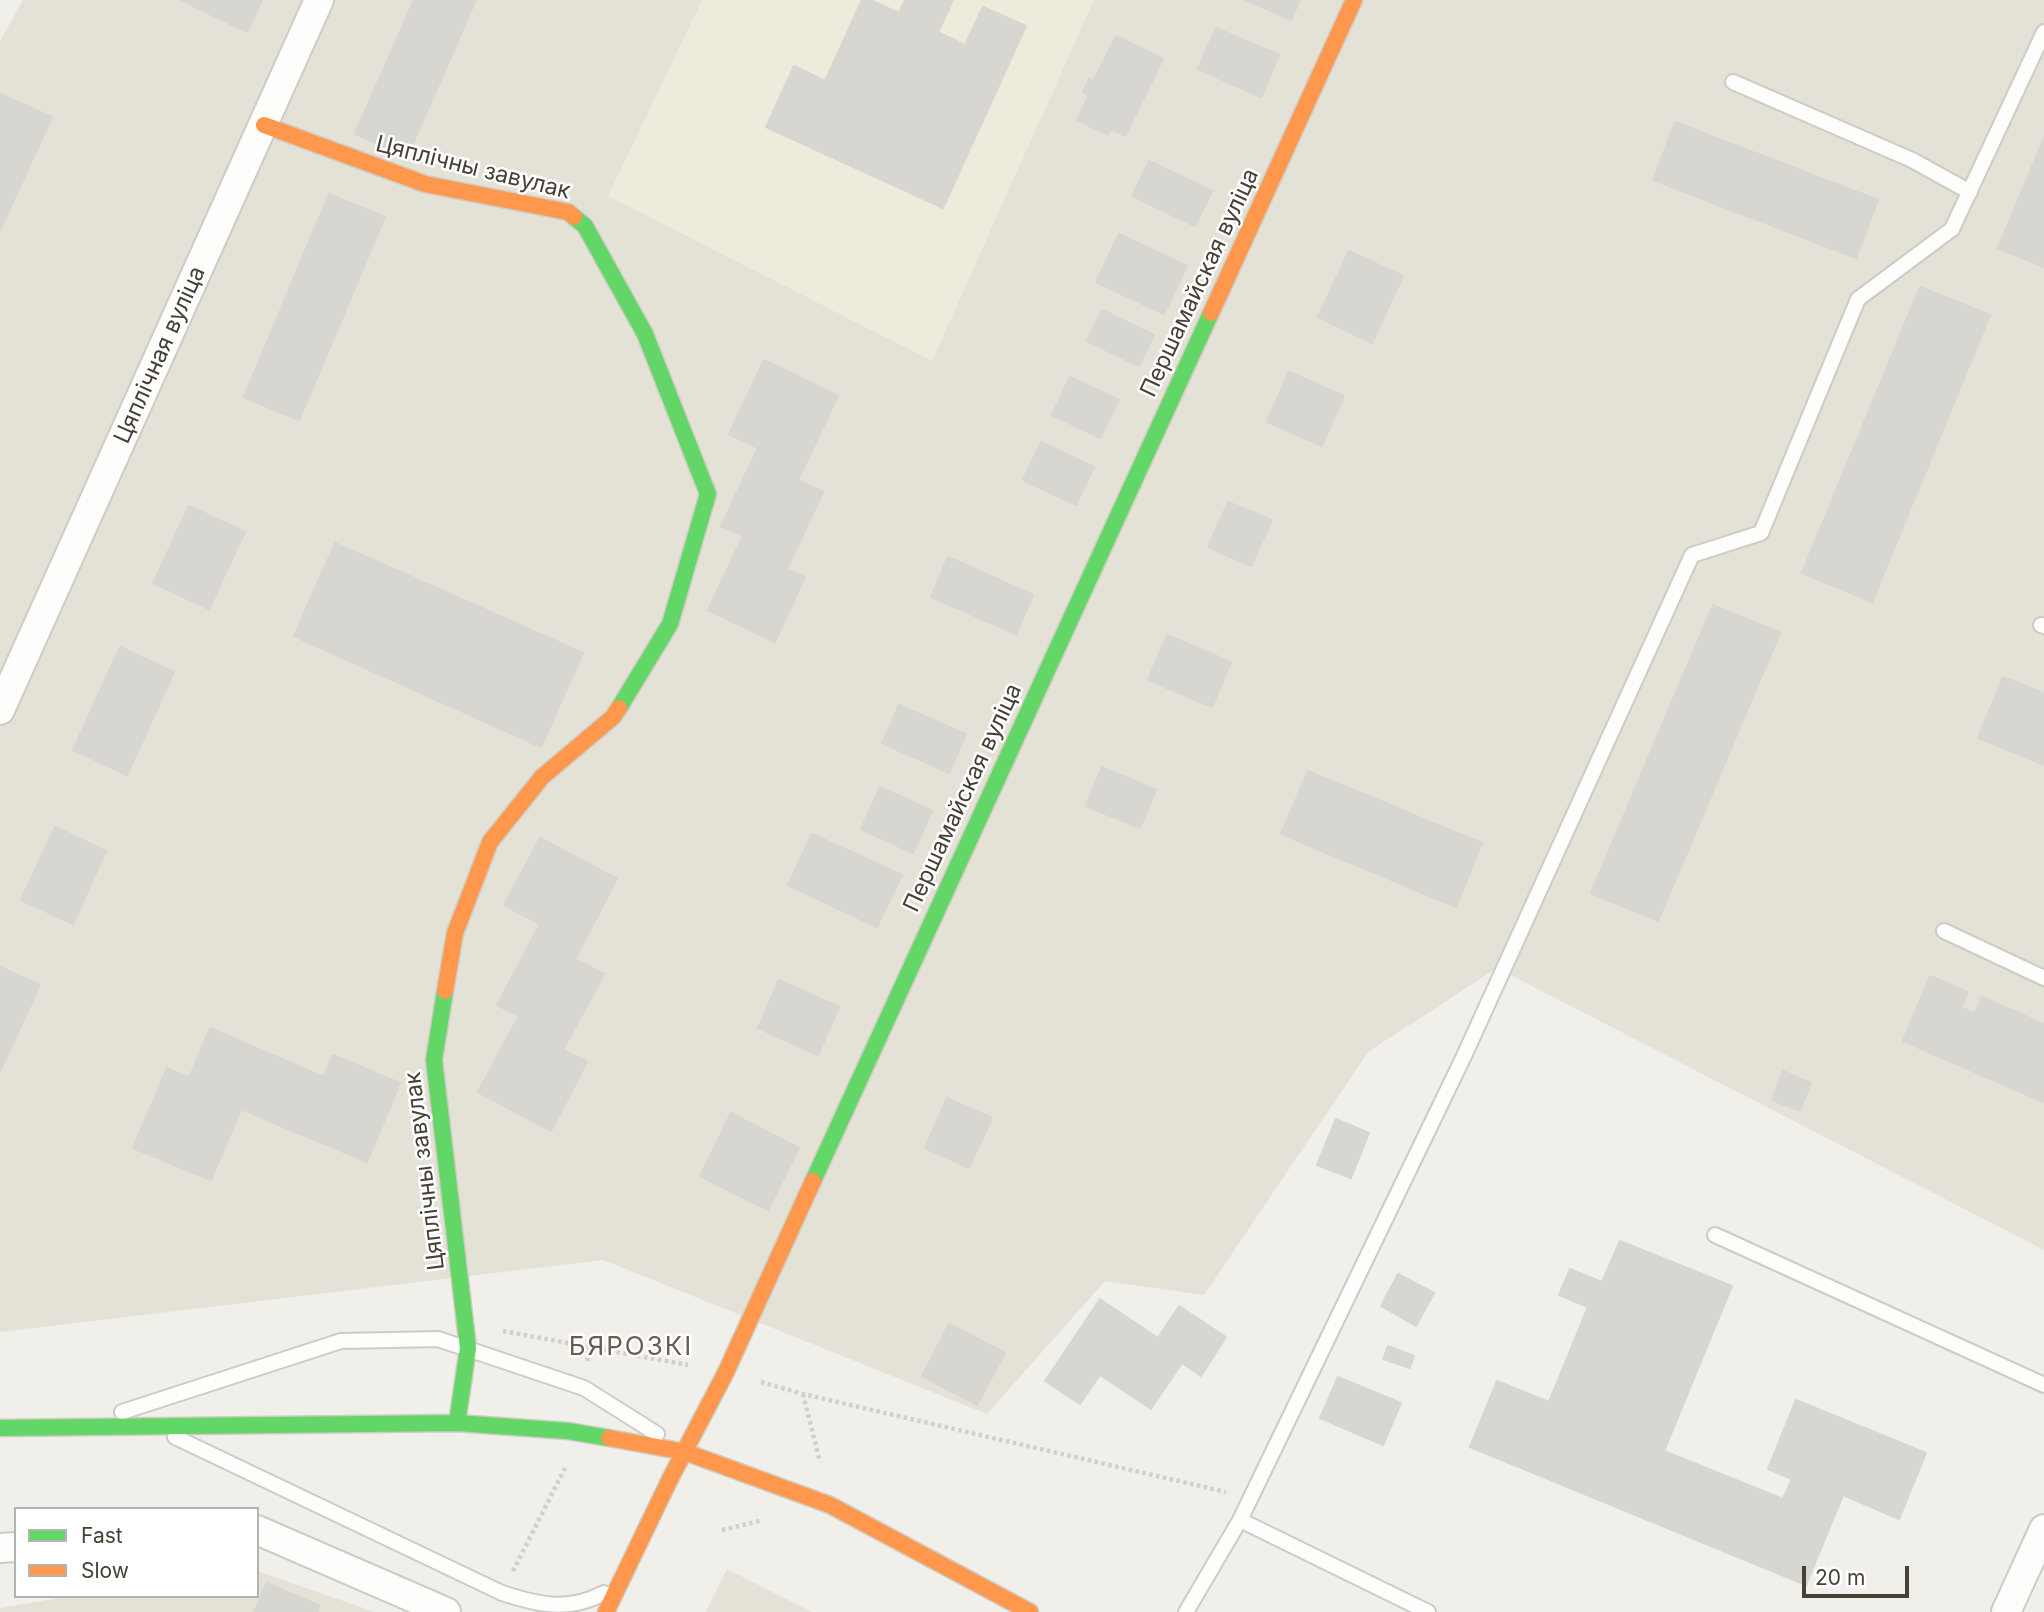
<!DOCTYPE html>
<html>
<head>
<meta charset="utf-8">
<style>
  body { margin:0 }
  #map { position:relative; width:2044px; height:1612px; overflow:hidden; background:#f0efea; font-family:Inter,sans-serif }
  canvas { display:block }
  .legend { position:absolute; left:14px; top:1507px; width:245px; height:91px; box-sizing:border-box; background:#fff; border:2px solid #b5b3af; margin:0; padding:9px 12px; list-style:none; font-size:21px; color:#464036 }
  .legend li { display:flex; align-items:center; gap:14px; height:35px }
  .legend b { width:35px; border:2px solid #b5b3af }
  .scale { position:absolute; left:1802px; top:1566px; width:107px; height:32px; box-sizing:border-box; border:4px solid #464036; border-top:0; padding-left:9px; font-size:21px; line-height:24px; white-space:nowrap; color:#464036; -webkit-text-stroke:5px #fff; paint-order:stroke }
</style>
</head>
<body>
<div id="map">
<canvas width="2044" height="1612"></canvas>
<ul class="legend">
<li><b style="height:9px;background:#63d668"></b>Fast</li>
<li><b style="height:9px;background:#ff974d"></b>Slow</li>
</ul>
<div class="scale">20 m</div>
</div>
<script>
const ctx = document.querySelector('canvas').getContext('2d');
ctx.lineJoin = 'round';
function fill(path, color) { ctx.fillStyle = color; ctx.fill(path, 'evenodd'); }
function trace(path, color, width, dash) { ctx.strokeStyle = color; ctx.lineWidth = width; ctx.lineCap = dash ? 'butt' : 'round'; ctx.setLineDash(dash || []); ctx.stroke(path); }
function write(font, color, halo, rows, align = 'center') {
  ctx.font = font + ' Inter,sans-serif'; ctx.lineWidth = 5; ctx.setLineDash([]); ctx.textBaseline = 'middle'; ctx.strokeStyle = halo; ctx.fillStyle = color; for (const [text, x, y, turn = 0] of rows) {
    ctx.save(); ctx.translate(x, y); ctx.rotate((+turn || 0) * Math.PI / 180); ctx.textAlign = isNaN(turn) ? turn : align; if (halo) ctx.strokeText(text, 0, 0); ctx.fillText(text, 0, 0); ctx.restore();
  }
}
const residential = new Path2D(`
  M23 0H2044V1250L1497 968 1368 1052 1204 1295 1105 1281 987 1414 603 1260 0 1332V41Z
  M727 1569 812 1612H706Z
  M257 1571 375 1612H0V1608L73 1596H257Z`);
const education = new Path2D(`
  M702 0H1094L932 361 608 196Z`);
const building = new Path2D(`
  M181 0H262L247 32Z
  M414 0H476L407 157 355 134Z
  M862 0H870L899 13 905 0H953L938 32 965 45 983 7 1026 26 943 208 766 127 794 66 825 81Z
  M1246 0H1300L1291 20Z
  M1216 28 1279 55 1261 97 1198 69Z
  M1116 36 1163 59 1125 136 1111 129 1108 135 1077 120 1089 95 1083 92 1089 79 1093 82Z
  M0 94 52 117 0 230Z
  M1675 122 1878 200 1856 258 1653 180Z
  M2044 138V267L1998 248Z
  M1149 161 1212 191 1195 226 1132 196Z
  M329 194 385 217 299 420 244 397Z
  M1119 234 1187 266 1164 314 1096 282Z
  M1349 251 1403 276 1372 343 1318 317Z
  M1920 287 1990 315 1872 602 1802 573Z
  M1102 310 1154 335 1139 366 1087 341Z
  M764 360 838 396 798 480 823 492 787 569 805 577 775 642 708 610 743 536 721 526 758 448 729 434Z
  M1289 372 1344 396 1322 446 1267 422Z
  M1070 377 1119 400 1100 438 1052 415Z
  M1041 442 1094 467 1076 505 1023 480Z
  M1228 502 1272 520 1251 566 1208 547Z
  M189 506 245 532 209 609 153 583Z
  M335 543 583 653 541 747 294 636Z
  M948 557 1033 595 1016 634 931 597Z
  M1713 605 1780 633 1658 921 1591 893Z
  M1167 635 1231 662 1212 707 1148 680Z
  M120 647 174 672 127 775 73 750Z
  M2003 677 2044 693V765L1978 738Z
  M899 705 966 734 949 773 882 743Z
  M1102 767 1156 790 1140 828 1086 806Z
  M1308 771 1482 843 1456 907 1281 834Z
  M880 787 932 811 913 853 861 829Z
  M55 827 106 851 73 924 21 900Z
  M812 834 902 875 877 927 788 885Z
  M540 838 617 879 575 959 604 974 563 1050 587 1062 551 1131 478 1092 519 1016 497 1005 540 924 504 905Z
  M0 967 40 985 0 1071Z
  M1930 976 1968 992 1961 1008 1975 1013 1982 997 2044 1024V1102L1903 1041Z
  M779 980 839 1007 818 1055 758 1028Z
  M210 1028 324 1077 333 1055 400 1083 367 1162 241 1109 211 1180 133 1148 167 1068 189 1078Z
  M1783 1071 1811 1083 1800 1111 1772 1100Z
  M947 1098 992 1118 969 1168 925 1148Z
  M731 1113 799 1148 768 1210 700 1176Z
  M1336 1119 1369 1133 1351 1178 1317 1165Z
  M1620 1241 1732 1286 1664 1451 1783 1499 1792 1479 1768 1469 1796 1400 1926 1453 1899 1519 1843 1495 1806 1585 1470 1447 1497 1381 1549 1402 1588 1307 1559 1295 1570 1269 1602 1282Z
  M1398 1274 1434 1293 1416 1326 1381 1306Z
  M1100 1299 1158 1338 1179 1306 1226 1337 1201 1376 1182 1363 1151 1409 1100 1375 1080 1404 1045 1381Z
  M949 1324 1005 1353 977 1405 922 1376Z
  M1388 1346 1414 1356 1410 1368 1383 1359Z
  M1338 1377 1401 1403 1383 1445 1320 1418Z
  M267 1583 320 1606 317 1612H254Z`);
const path = new Path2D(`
  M503 1331 589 1347 587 1363
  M589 1347 688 1365
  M761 1382 803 1394 1226 1492
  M803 1394 820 1462
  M722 1530 763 1520
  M513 1571 566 1466`);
const lane = new Path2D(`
  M1733 82 1912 160 1970 192
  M2041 625 2044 626
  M1944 931 2044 978
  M1715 1235 2044 1385
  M122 1412 341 1341 438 1339 584 1388 657 1434
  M175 1437 502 1593C539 1605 568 1612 604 1593
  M1240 1520 1428 1612
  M1186 1612 1240 1520 1464 1056 1692 555 1761 533 1858 299 1952 229 2044 32`);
const street = new Path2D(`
  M0 710 319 0
  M257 1530 446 1612
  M0 1548 16 1547
  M2006 1612 2044 1529`);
const fast = new Path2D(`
  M574 217 585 226 645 334 708 494 670 624 619 708
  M445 991 434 1060 468 1348 457 1423
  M813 1181 1211 313
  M0 1428 457 1423 568 1431 609 1438`);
const slow = new Path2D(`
  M264 125 425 184 568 212 574 217
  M1211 313 1354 0
  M445 991 455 933 490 842 542 777 613 717 619 708
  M609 1438 685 1452 830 1505 1030 1612
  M606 1612 670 1479 726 1372 813 1181`);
const streetNames = [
  ["Цяплічны завулак",473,168,14],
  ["Першамайская вуліца",1200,283,-65],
  ["Цяплічная вуліца",160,355,-66],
  ["Першамайская вуліца",963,798,-65],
  ["Цяплічны завулак",425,1171,-97]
];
const quarterNames = [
  ["БЯРОЗКІ",631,1347]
];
fill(residential, '#e4e1d7');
fill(education, '#eeeadc');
fill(building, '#d8d6d1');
trace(building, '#d8d6d0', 2);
trace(lane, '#cdcbc6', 18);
trace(street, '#cdcbc6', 32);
trace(fast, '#d0ccc1', 19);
trace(slow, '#d0ccc1', 19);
trace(path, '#d1cecb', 4.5, [3.5, 3.5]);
trace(lane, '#fdfdfc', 14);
trace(street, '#fdfdfc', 28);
trace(fast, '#63d668', 16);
trace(slow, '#ff974d', 16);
write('23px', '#464036', '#fff', streetNames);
ctx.letterSpacing = '2px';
write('26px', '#695e4d', '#fff', quarterNames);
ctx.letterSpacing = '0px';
</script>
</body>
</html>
